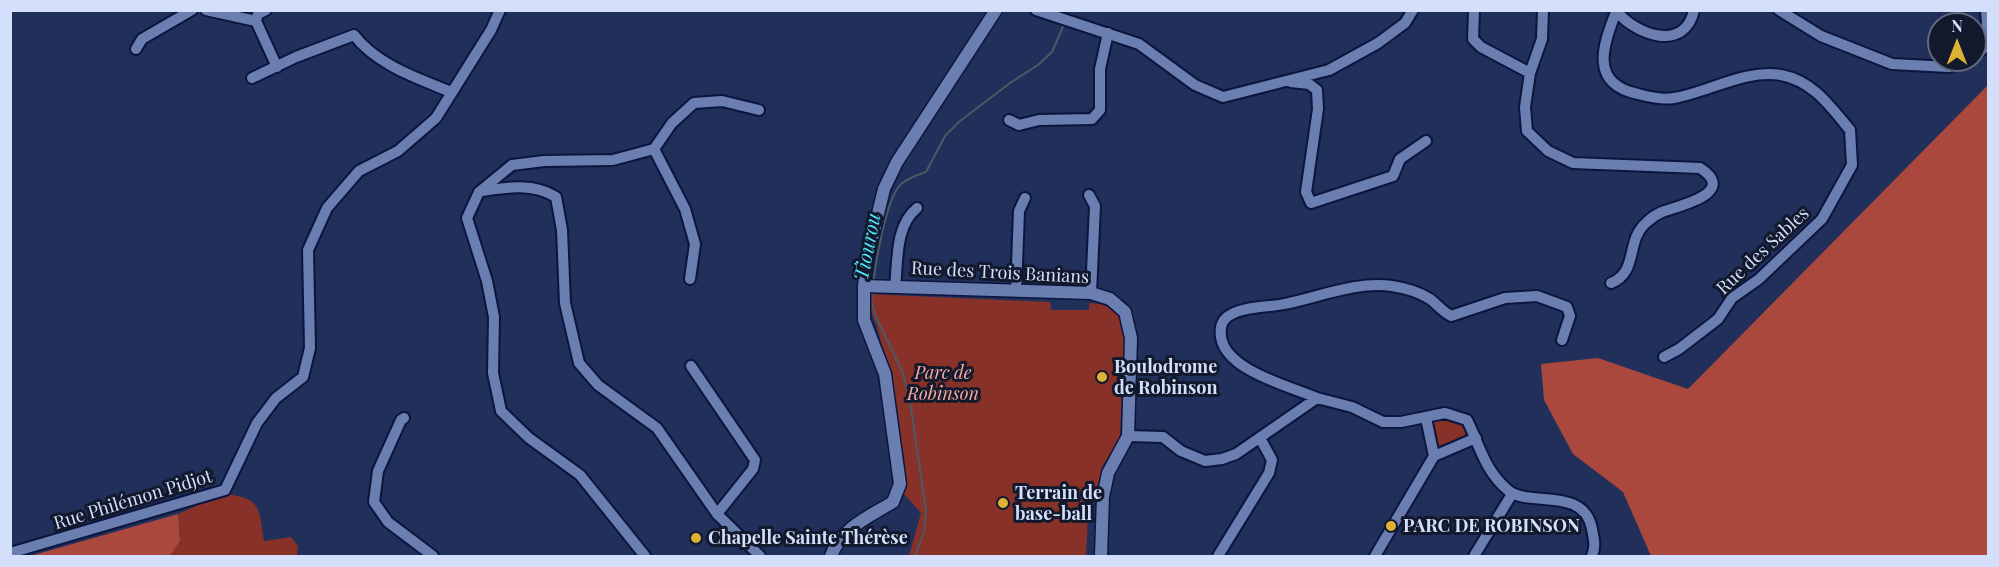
<!DOCTYPE html>
<html>
<head>
<meta charset="utf-8">
<style>
  body { margin:0 }
  #map { position:relative; width:1999px; height:567px; overflow:hidden; background:#212f5b; font-family:"Playfair Display",serif }
  canvas { display:block }
  .frame { position:absolute; inset:0; border:12px solid #d4dffb; pointer-events:none }
  .north { position:absolute; left:1927px; top:12px; width:60px; height:60px; box-sizing:border-box; background:#12192d; border:2px solid #60687f; border-radius:50%; rotate:0deg; font-size:16px; font-weight:700; line-height:24px; text-align:center; color:#d4dffb }
  .north::after { content:''; display:block; margin:auto; width:21px; height:27px; background:#ddb133; clip-path:polygon(50% 0,100% 100%,50% 72%,0 100%) }
</style>
</head>
<body>
<div id="map">
<canvas width="1999" height="567"></canvas>
<div class="frame"></div>
<div class="north">N</div>
</div>
<script>
const ctx = document.querySelector('canvas').getContext('2d');
ctx.lineJoin = 'round';
function fill(path, color) { ctx.fillStyle = color; ctx.fill(path, 'evenodd'); }
function trace(path, color, width, dash) { ctx.strokeStyle = color; ctx.lineWidth = width; ctx.lineCap = dash ? 'butt' : 'round'; ctx.setLineDash(dash || []); ctx.stroke(path); }
function write(font, color, halo, rows, align = 'center') {
  ctx.font = font + ' "Playfair Display",serif'; ctx.lineWidth = 6; ctx.setLineDash([]); ctx.textBaseline = 'middle'; ctx.strokeStyle = halo; ctx.fillStyle = color; for (const [text, x, y, turn = 0] of rows) {
    ctx.save(); ctx.translate(x, y); ctx.rotate((+turn || 0) * Math.PI / 180); ctx.textAlign = isNaN(turn) ? turn : align; if (halo) ctx.strokeText(text, 0, 0); ctx.fillText(text, 0, 0); ctx.restore();
  }
}
const green = new Path2D(`
  M868 294 1050 302 1051 310H1089V303C1108 304 1116 309 1125 325L1120 438 1102 467 1099 495H1089L1086 556H909L921 513 904 494 892 386 877 326 870 310Z
  M1441 416 1463 423 1466 437 1456 443 1436 446 1432 422Z
  M223 494C262 497 259 509 264 541L291 537 298 546 297 556H170L180 541 178 514Z`);
const forest = new Path2D(`
  M1988 85V556H1651L1623 492 1573 454 1544 400 1541 364 1598 358 1688 389Z
  M178 514 180 541 170 556H30Z`);
const stream = new Path2D(`
  M873 283C876 262 886 198 901 184 908 178 917 175 926 172L945 136 960 121 1010 83 1038 65 1052 52 1065 22
  M872 292 871 299 876 317 903 373 910 401 926 511 924 532 915 556`);
const minor = new Path2D(`
  M206 10 256 21
  M266 10 258 14 256 21 277 67
  M1036 10 1139 44 1195 85 1223 97 1329 70 1378 43 1405 23 1413 10
  M1474 10 1473 39 1481 47 1530 73 1542 39 1543 10
  M1616 10C1634 35 1685 53 1694 10
  M1779 10 1821 36 1892 64 1949 67 1969 60
  M1616 12C1602 47 1590 84 1638 94 1649 97 1663 100 1674 98 1709 92 1745 69 1781 75 1813 81 1830 106 1850 130L1852 165 1822 219 1759 279 1732 298 1718 319 1679 349 1664 357
  M136 49 142 39 192 10
  M1975 55 1983 49 1987 24 1986 10
  M1530 73 1525 107 1527 131 1548 151 1573 163 1700 168C1739 193 1678 206 1662 212 1657 214 1651 218 1647 222 1625 240 1639 272 1611 283
  M252 78 296 57 354 35C377 65 417 78 451 92
  M1291 82 1309 84 1317 90 1318 109 1306 192 1311 203 1393 176 1400 159 1426 141
  M1009 120 1019 125 1039 120 1092 119 1100 110V69L1108 33
  M654 149 685 209 695 244 690 279
  M482 191C508 187 534 183 556 197L562 230 565 303 579 363 598 385 657 428 717 514 760 556
  M1089 195 1095 206 1091 293
  M895 287C898 260 895 226 917 208
  M1016 291 1019 211 1025 198
  M691 366 755 460 753 469 717 514
  M1317 398C1290 386 1226 371 1221 337 1220 330 1221 322 1227 317 1243 305 1271 308 1289 303 1321 296 1359 281 1392 286 1405 288 1419 292 1430 299 1438 305 1442 311 1451 316L1505 298 1537 296 1567 307 1570 316 1562 340
  M404 418 401 420 378 471 374 502 388 522 433 556
  M1426 418 1434 456
  M1128 436 1163 437 1181 451 1205 461 1222 459 1236 454 1317 398 1352 407 1383 422H1401L1445 413 1467 420C1480 446 1485 472 1509 491 1529 507 1584 486 1592 529 1594 540 1596 546 1592 556
  M10 553 225 490 257 423 276 398 303 377 310 348 308 250 327 208 359 171 398 151 436 118 491 30 500 10
  M645 556 580 475 529 438 501 411 493 373 494 317 487 281 467 218 479 192 512 165 544 161 613 160 654 149 672 123 694 103 722 101 759 110
  M1218 556 1269 473 1272 460 1260 438
  M1375 556 1434 456 1476 438
  M1474 556 1512 494`);
const tertiary = new Path2D(`
  M864 286 1091 293 1110 299 1125 312 1131 338 1128 436 1108 473 1103 497 1101 556
  M831 556C842 527 869 517 893 502L900 484 885 374 864 320V286L867 259 884 189 897 162 996 10`);
const markers = [
  [1102,377,6,"#ddb133"],
  [1003,503,6,"#ddb133"],
  [1391,526,6,"#ddb133"],
  [696,538,6,"#ddb133"]
];
const streetNames = [
  ["Rue des Sables",1763,251,-43],
  ["Rue des Trois Banians",1000,273,3],
  ["Rue Philémon Pidjot",133,500,-17]
];
const poiNames = [
  ["Boulodrome",1114,367],
  ["de Robinson",1114,388],
  ["Terrain de",1015,493],
  ["base-ball",1015,514],
  ["PARC DE ROBINSON",1403,526],
  ["Chapelle Sainte Thérèse",708,538]
];
const parkNames = [
  ["Parc de",943,373],
  ["Robinson",943,394]
];
const waterNames = [
  ["Tiourou",868,247,-79]
];
fill(green, '#873128');
fill(forest, '#aa483e');
trace(stream, '#495b65', 2);
trace(minor, '#0b153e', 14);
trace(tertiary, '#0b153e', 15);
trace(minor, '#6b7eb0', 10);
trace(tertiary, '#6b7eb0', 12);
for (const [x, y, r, color] of markers) { const dot = new Path2D(); dot.arc(x, y, r, 0, 2 * Math.PI); ctx.fillStyle = color; ctx.fill(dot); trace(dot, '#12192d', 2); }
write('18px', '#d4dffb', '#12192d', streetNames);
write('bold 18px', '#d4dffb', '#12192d', poiNames, 'left');
write('italic 18px', '#faaa9f', '#12192d', parkNames);
write('italic 20px', '#4fe9fe', '#12192d', waterNames);
</script>
</body>
</html>
